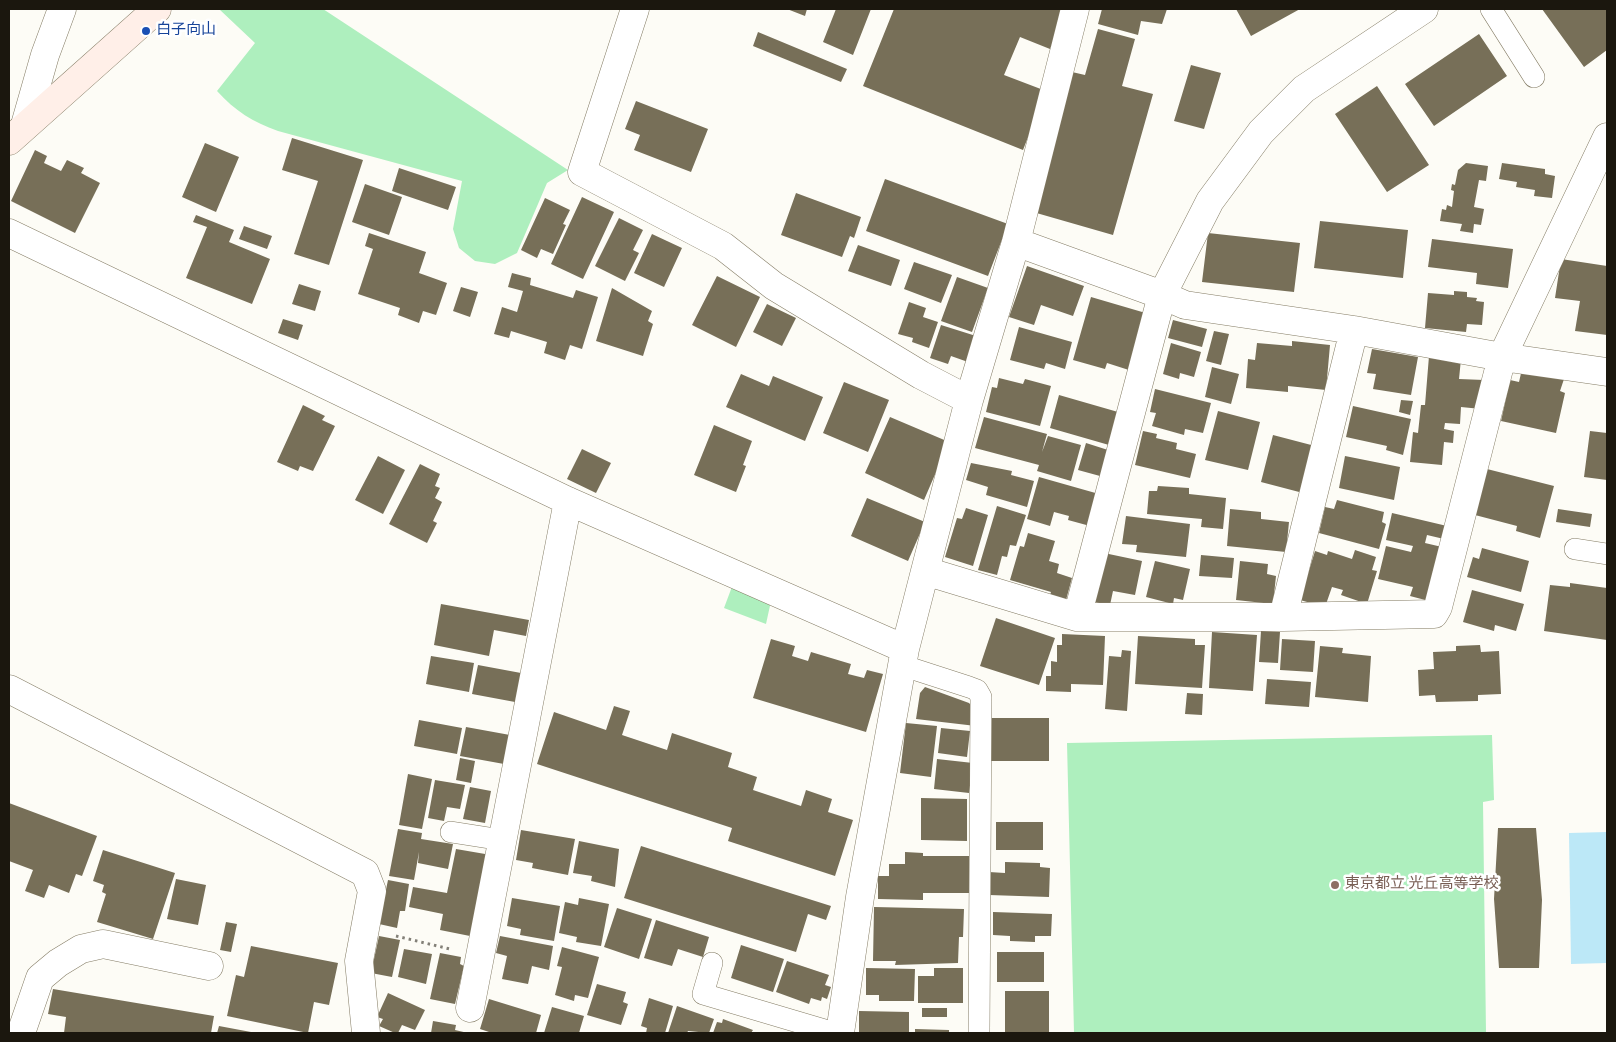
<!DOCTYPE html>
<html>
<head>
<meta charset="utf-8">
<style>
  body { margin:0 }
  #map { position:relative; width:1616px; height:1042px; overflow:hidden; background:#fdfcf6; font-family:Overpass,sans-serif }
  canvas { display:block }
  .frame { position:absolute; inset:0; border:10px solid #1b170e; pointer-events:none }
</style>
</head>
<body>
<div id="map">
<canvas width="1616" height="1042"></canvas>
<div class="frame"></div>
</div>
<script>
const ctx = document.querySelector('canvas').getContext('2d');
ctx.lineJoin = 'round';
function fill(path, color) { ctx.fillStyle = color; ctx.fill(path, 'evenodd'); }
function trace(path, color, width, dash) { ctx.strokeStyle = color; ctx.lineWidth = width; ctx.lineCap = dash ? 'butt' : 'round'; ctx.setLineDash(dash || []); ctx.stroke(path); }
function write(font, color, halo, rows, align = 'center') {
  ctx.font = font + ' Overpass,"Noto Sans JP",sans-serif'; ctx.lineWidth = 5; ctx.setLineDash([]); ctx.textBaseline = 'middle'; ctx.strokeStyle = halo; ctx.fillStyle = color; for (const [text, x, y, turn = 0] of rows) {
    ctx.save(); ctx.translate(x, y); ctx.rotate((+turn || 0) * Math.PI / 180); ctx.textAlign = isNaN(turn) ? turn : align; if (halo) ctx.strokeText(text, 0, 0); ctx.fillText(text, 0, 0); ctx.restore();
  }
}
const green = new Path2D(`
  M219 9H323L568 170 547 183 517 253 495 264 475 261 459 248 453 229 462 181 278 131C253 122 235 111 217 91L255 43Z
  M733 584 771 601 766 624 724 608Z
  M1492 735 1494 800 1483 802 1486 1033H1074L1067 743Z`);
const water = new Path2D(`
  M1607 832V963L1571 964 1569 833Z`);
const building = new Path2D(`
  M787 9H807L805 16Z
  M836 9H871L853 55 823 42Z
  M894 9H1066L1050 49 1020 37 1004 75 1046 91 1023 150 863 86Z
  M1102 9H1167L1162 24 1141 21 1138 35 1098 24Z
  M1236 9H1300L1251 36Z
  M1542 9H1607V50L1584 67Z
  M1098 29 1135 39 1122 86 1153 94 1113 235 1033 212 1072 72 1085 75Z
  M758 32 847 69 841 82 753 46Z
  M1479 34 1507 76 1434 126 1405 84Z
  M1191 65 1221 73 1204 129 1174 121Z
  M1377 86 1429 165 1387 192 1335 114Z
  M636 101 708 129 691 172 634 150 640 135 625 129Z
  M292 138 363 160 329 265 294 254 318 181 282 170Z
  M205 143 239 157 216 212 182 197Z
  M35 150 47 156 44 163 61 171 67 160 84 168 81 173 100 183 75 233 11 201Z
  M1466 163 1488 166 1486 181 1479 180 1474 207 1484 209 1481 225 1474 224 1473 233 1460 231 1462 224 1440 221 1442 209 1446 210 1447 205 1452 207 1454 191 1451 190 1452 184 1455 185 1458 170Z
  M1502 163 1545 169V174L1555 176 1552 198 1534 196 1535 190 1516 187 1517 182 1499 179Z
  M399 168 456 187 448 210 392 191Z
  M885 179 1008 224 988 276 866 231Z
  M365 184 402 197 389 235 352 222Z
  M796 193 861 217 854 238 850 236 842 257 781 235Z
  M582 197 614 212 583 279 551 264Z
  M545 198 570 210 563 224 566 225 553 254 541 249 537 258 521 250Z
  M196 215 234 230 229 242 270 259 252 304 186 278 207 227 193 222Z
  M619 218 643 230 633 250 639 253 625 281 595 266Z
  M1320 221 1408 230 1403 278 1314 268Z
  M244 226 272 236 267 249 239 239Z
  M369 233 426 252 419 273 447 283 436 315 423 311 419 323 398 315 400 308 358 294 373 249 365 246Z
  M1208 233 1300 243 1294 292 1202 282Z
  M652 234 682 248 664 287 634 273Z
  M1432 239 1513 249 1508 288 1476 284 1477 273 1428 267Z
  M858 245 900 260 891 286 848 271Z
  M1561 259 1607 266V335L1575 331 1580 301 1555 298Z
  M914 262 952 275 941 303 904 289Z
  M1027 266 1084 286 1073 316 1041 305 1034 325 1009 317Z
  M512 273 531 278 530 285 573 298 576 290 598 297 582 349 570 345 565 360 544 353 547 342 511 331 509 338 494 334 502 307 517 312 523 291 508 287Z
  M717 276 760 297 736 347 692 325Z
  M957 277 988 288 972 332 941 321Z
  M299 284 321 291 315 311 292 304Z
  M461 287 478 292 470 317 453 311Z
  M612 288 652 311 648 321 653 324 643 356 596 341Z
  M1454 291 1467 292V297L1477 298 1476 301 1484 302 1482 325 1467 324 1466 332 1425 328 1428 293 1454 295Z
  M1091 297 1149 314 1132 371 1107 363 1105 369 1073 360Z
  M909 302 926 308 923 317 938 322 929 348 912 342 913 338 898 334Z
  M767 304 796 318 782 346 753 332Z
  M283 319 303 325 298 340 278 333Z
  M1173 320 1207 329 1202 347 1168 338Z
  M941 325 976 336 968 362 951 356 948 364 930 358Z
  M1019 327 1072 342 1065 369 1046 363 1044 369 1010 360Z
  M1214 331 1229 334 1221 365 1206 361Z
  M1292 341 1330 345 1326 390 1288 386V392L1246 388 1248 359 1255 360 1257 343 1292 346Z
  M1171 343 1201 352 1194 377 1180 373 1179 379 1163 374Z
  M1372 349 1418 357 1411 395 1373 389 1376 374 1367 373Z
  M1429 356 1461 359 1459 379 1484 380 1481 409 1461 407 1460 424 1445 423 1444 429 1454 431 1453 443 1444 442 1442 465 1410 462 1413 432 1418 433 1421 405H1425Z
  M1212 367 1239 374 1231 404 1205 397Z
  M1522 369 1564 379 1560 391 1565 393 1556 433 1501 421 1510 380 1519 382Z
  M741 374 769 386 773 376 823 397 805 441 726 407Z
  M999 378 1023 384 1025 379 1051 386 1040 426 986 412 992 387 997 388Z
  M844 382 889 400 868 452 823 433Z
  M1155 389 1211 403 1203 433 1185 429 1184 435 1152 426 1156 413 1150 412Z
  M1059 395 1118 412 1109 445 1050 428Z
  M1401 400 1413 401 1410 415 1399 412Z
  M303 405 325 416 322 420 335 426 313 471 300 466 298 471 277 462Z
  M1353 406 1411 419 1403 455 1386 450 1387 446 1346 437Z
  M1218 411 1260 422 1248 470 1205 460Z
  M890 417 949 442 924 500 865 473Z
  M984 417 1047 434 1042 452 1048 436 1081 445 1071 481 1037 471 1039 465 975 448Z
  M714 425 752 441 743 465 746 466 736 492 694 475Z
  M1143 431 1157 434 1156 438 1177 443 1176 449 1196 454 1190 478 1135 465Z
  M1590 431 1607 433V480L1584 477Z
  M1273 435 1315 446 1303 493 1261 482Z
  M1086 443 1108 450 1100 476 1078 470Z
  M582 449 611 463 596 493 567 479Z
  M378 456 405 470 383 514 355 500Z
  M1345 456 1400 467 1394 500 1339 488Z
  M971 463 1012 471 1011 475 1034 481 1027 507 986 495 988 487 966 480Z
  M420 464 440 474 435 486 440 488 435 498 442 502 433 521 437 523 427 543 389 524Z
  M1487 469 1554 486 1540 538 1516 531 1517 526 1475 515Z
  M1039 477 1099 494 1090 526 1068 520 1069 516 1054 512 1050 526 1027 519Z
  M1158 486 1189 488V494L1226 498 1223 529 1201 527 1202 519 1147 514 1149 491H1157Z
  M867 498 925 522 908 561 851 536Z
  M1337 500 1384 512 1382 522 1386 524 1379 549 1319 533 1325 507 1334 509Z
  M997 506 1026 515 1016 546 1010 545 1007 557 1002 556 997 575 978 570Z
  M966 508 988 515 973 566 945 557 957 518 962 519Z
  M1230 509 1261 512V519L1289 522 1286 552 1227 546Z
  M1558 509 1592 514 1590 527 1556 522Z
  M1392 513 1447 526 1444 539 1427 535 1425 543 1442 547 1429 601 1410 596 1413 587 1378 579 1386 546 1411 552 1413 546 1386 540Z
  M1126 516 1190 524 1186 557 1136 552 1137 545 1122 544Z
  M1028 533 1055 541 1049 561 1059 564 1057 573 1072 578 1066 600 1050 595 1051 592 1010 580 1020 546 1024 547Z
  M1482 548 1529 561 1521 592 1467 577 1473 557 1479 559Z
  M1355 550 1376 557 1372 570 1377 571 1367 604 1341 595 1343 590 1332 587 1325 607 1300 600 1315 551 1327 555 1328 551 1352 559Z
  M1104 553 1142 561 1135 595 1113 591 1110 605 1094 602Z
  M1201 555 1234 558 1232 578 1199 576Z
  M1155 561 1190 569 1183 600 1174 598 1173 604 1146 597Z
  M1240 561 1268 564 1267 574 1276 576 1273 604 1236 600Z
  M1570 583 1607 588V640L1544 631 1550 585 1570 587Z
  M1472 590 1524 604 1516 631 1495 625 1494 631 1463 622Z
  M441 604 529 620 526 636 494 630 489 656 434 645Z
  M996 618 1055 638 1039 685 980 666Z
  M1261 631 1280 632 1278 663 1259 662Z
  M1212 632 1257 635 1253 691 1209 688Z
  M1062 634 1105 636 1103 685 1071 684V692L1046 691V676H1051V661L1057 662V645H1062Z
  M1138 636 1195 639V645H1205L1202 688 1135 684Z
  M771 639 795 646 792 656 808 661 811 652 851 664 848 674 864 678 867 670 883 674 866 732 753 698Z
  M1282 639 1315 641 1313 672 1280 670Z
  M1480 645 1481 652 1499 651 1501 694 1478 695V701L1436 702 1435 695 1419 696 1418 670 1434 669 1433 652 1456 651V646Z
  M1320 646 1343 648 1342 653 1371 656 1368 702 1315 697Z
  M1122 650 1131 651 1127 711 1105 709 1109 656 1121 657Z
  M431 656 474 663 469 692 426 684Z
  M478 665 521 673 515 702 472 694Z
  M1267 679 1311 682 1309 707 1265 704Z
  M925 687 969 703 977 712 976 726 916 719 920 693Z
  M1187 693 1203 694 1202 715 1185 714Z
  M614 706 630 711 622 735 667 750 672 733 732 753 728 767 757 777 753 790 801 806 806 790 832 799 828 812 853 820 835 876 728 841 732 828 537 764 554 712 606 730Z
  M989 718H1049V761H989Z
  M419 720 462 728 457 754 414 746Z
  M906 723 937 726 931 777 900 773Z
  M466 727 510 735 504 764 460 756Z
  M941 728 970 731 967 757 938 753Z
  M460 758 475 761 471 783 456 780Z
  M937 759 973 763 969 793 934 789Z
  M408 774 432 779 422 829 399 825Z
  M435 780 465 785 460 809 447 807 444 821 428 818Z
  M470 787 491 791 485 823 463 819Z
  M921 798 967 799V841L921 840Z
  M9 803 97 836 82 876 76 874 69 893 49 885 44 898 25 891 33 870 9 861Z
  M996 822H1043V850H996Z
  M1498 828H1536L1542 900 1539 968H1499L1494 899Z
  M398 829 422 833 421 839 453 844 448 869 418 863 419 852 414 880 389 876Z
  M521 830 575 839 568 875 532 868 533 863 516 860Z
  M579 841 619 849 615 887 591 881 592 876 573 873Z
  M641 846 831 906 826 920 808 914 796 952 624 898Z
  M456 849 491 855 475 937 440 930 443 914 409 907 413 887 447 893Z
  M103 850 175 873 153 939 97 922 106 894 102 892 104 885 93 881Z
  M905 852 923 853V856H969V893H923V900L878 899V876H889V864H905Z
  M1005 862 1040 863V867L1050 868 1049 897 989 895V872L1005 873Z
  M176 879 206 885 198 925 167 919Z
  M388 880 409 884 405 911H400L397 928 379 924Z
  M512 898 560 906 554 941 520 935 521 929 507 926Z
  M579 898 609 904 601 946 576 942 577 937 559 933 565 902 578 905Z
  M874 907 964 909 963 937H959L958 963 895 965 896 961H873Z
  M617 908 652 919 639 959 604 947Z
  M993 912 1052 914 1051 936H1035V942L1010 941V936L993 935Z
  M656 920 709 937 703 957 678 949 672 966 644 958Z
  M226 922 237 924 231 952 220 950Z
  M379 936 400 940 392 977 371 973Z
  M500 936 553 946 549 970 532 966 528 984 502 979 507 956 496 953Z
  M741 945 784 959 773 992 731 978Z
  M251 946 338 963 329 1005 314 1002 308 1033 227 1016 236 975 244 977Z
  M562 947 599 957 588 998 575 995 574 1001 555 995 562 967 557 966Z
  M404 949 432 954 426 984 398 977Z
  M997 952H1044V982H997Z
  M440 953 461 957 460 964 464 966 455 1004 430 999Z
  M787 961 829 975 825 985 831 987 827 999 822 997 821 1001 811 998 809 1004 776 992Z
  M866 968 915 969 914 1001H879V995H866Z
  M934 968H963V1003H918V976H934Z
  M597 984 626 992 623 1002 628 1004 621 1025 587 1015Z
  M53 989 214 1016 211 1033H64L66 1017 48 1014Z
  M1005 991H1049V1033H1005Z
  M388 993 425 1010 415 1030 402 1025 398 1033H395L379 1026 383 1019 377 1017Z
  M649 998 673 1006 665 1033H646L647 1028 641 1026Z
  M489 999 541 1015 536 1033H492L480 1029Z
  M677 1006 714 1019 709 1033 688 1031 687 1033H668Z
  M552 1007 584 1016 579 1033H544Z
  M922 1008H947V1017H922Z
  M859 1011 909 1012V1033H859Z
  M723 1019 753 1030 751 1033H713L717 1022 722 1023Z
  M433 1021 456 1025 455 1030 468 1033H431Z
  M219 1026 251 1032V1033H217Z
  M915 1029 949 1030V1033H915Z`);
const path = new Path2D(`
  M396 936 450 949`);
const lane = new Path2D(`
  M1491 9 1534 77
  M1575 549 1607 554
  M901 665 969 687 977 690 981 697 979 1033
  M451 832 502 840
  M712 963 703 994 835 1033`);
const street = new Path2D(`
  M635 9 582 172 723 246 774 286 921 375 969 400
  M25 125 45 55 62 9
  M9 233 568 501 905 649
  M1016 242 1075 9
  M1354 330 1283 617 1434 614 1438 607 1502 357 1607 137
  M925 571 1077 617 1162 295 1210 201 1261 132 1304 89 1424 9
  M1077 617H1283
  M9 689 365 873 372 891 359 961 366 1033
  M470 1008 568 501
  M21 1033 40 978 58 963 81 949 103 944 209 966
  M840 1033 860 897 905 649 969 400 1016 242 1162 295 1185 305 1354 330 1502 357 1607 372`);
const secondary = new Path2D(`
  M9 141 157 9`);
const markers = [
  [146,31,5,"#1a4fb4"],
  [1335,885,5,"#8d6e63"]
];
const transitNames = [
  ["白子向山",156,31]
];
const educationNames = [
  ["東京都立 光丘高等学校",1345,885]
];
fill(green, '#aeefbe');
fill(water, '#bce8f7');
fill(building, '#776f58');
trace(lane, '#857d66', 22);
trace(street, '#857d66', 29);
trace(secondary, '#857d66', 29);
trace(path, '#838078', 3, [2.5, 4]);
trace(lane, '#fff', 21);
trace(street, '#fff', 28);
trace(secondary, '#ffefe8', 28);
for (const [x, y, r, color] of markers) { const dot = new Path2D(); dot.arc(x, y, r, 0, 2 * Math.PI); ctx.fillStyle = color; ctx.fill(dot); trace(dot, '#fff', 2); }
write('15px', '#164399', '#fff', transitNames, 'left');
write('15px', '#785e54', '#fff', educationNames, 'left');
</script>
</body>
</html>
